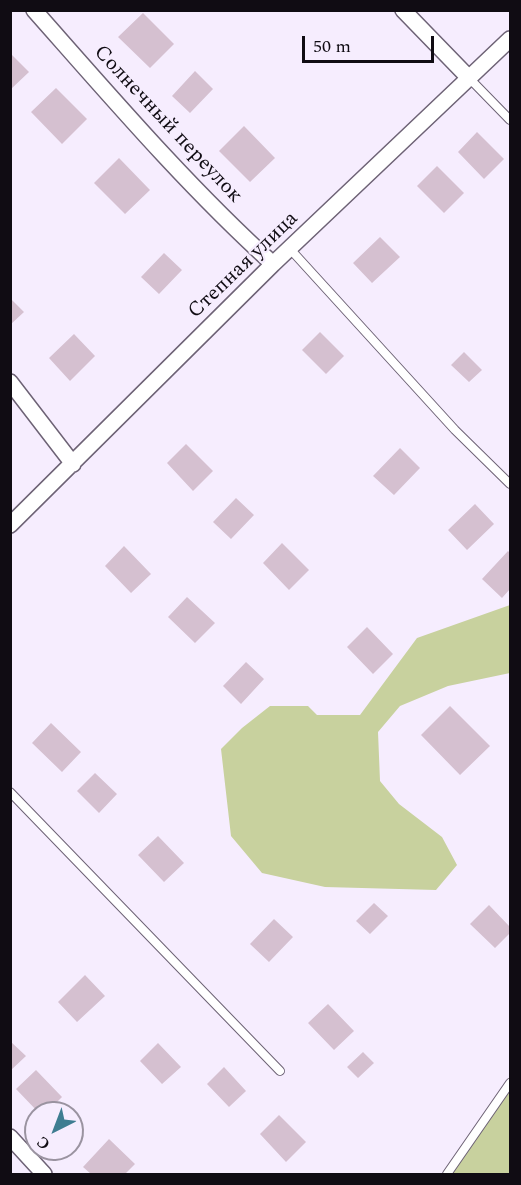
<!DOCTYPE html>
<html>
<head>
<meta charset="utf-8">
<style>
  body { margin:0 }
  #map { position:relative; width:521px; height:1185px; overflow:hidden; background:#f6edfe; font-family:Spectral,serif }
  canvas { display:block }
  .frame { position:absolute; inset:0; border:12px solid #100c13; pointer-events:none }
  .north { position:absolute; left:24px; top:1101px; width:60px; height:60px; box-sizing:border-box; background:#f6edfe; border:2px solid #9a93a0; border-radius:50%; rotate:222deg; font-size:16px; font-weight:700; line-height:24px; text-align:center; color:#100c13 }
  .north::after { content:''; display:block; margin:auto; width:21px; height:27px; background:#3e7d91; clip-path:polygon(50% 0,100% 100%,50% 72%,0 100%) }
  .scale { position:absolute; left:302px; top:36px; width:132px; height:27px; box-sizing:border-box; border:3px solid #100c13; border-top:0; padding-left:8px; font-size:18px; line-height:21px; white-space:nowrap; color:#100c13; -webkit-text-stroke:4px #f6edfe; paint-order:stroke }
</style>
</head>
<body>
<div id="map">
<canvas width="521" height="1185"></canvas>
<div class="frame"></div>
<div class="north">С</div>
<div class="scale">50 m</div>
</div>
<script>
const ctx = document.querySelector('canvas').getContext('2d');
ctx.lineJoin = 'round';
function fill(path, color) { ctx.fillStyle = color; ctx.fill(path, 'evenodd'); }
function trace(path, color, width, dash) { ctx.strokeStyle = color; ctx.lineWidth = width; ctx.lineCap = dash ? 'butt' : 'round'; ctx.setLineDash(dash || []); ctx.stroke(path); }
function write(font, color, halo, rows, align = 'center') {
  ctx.font = font + ' Spectral,serif'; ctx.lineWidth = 4.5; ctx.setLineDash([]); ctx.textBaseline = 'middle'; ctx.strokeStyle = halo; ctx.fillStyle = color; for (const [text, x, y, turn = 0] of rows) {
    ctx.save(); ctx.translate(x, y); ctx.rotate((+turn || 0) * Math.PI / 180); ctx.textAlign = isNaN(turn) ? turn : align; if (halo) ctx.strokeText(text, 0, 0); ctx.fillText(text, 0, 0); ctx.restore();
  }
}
const green = new Path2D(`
  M510 605V673L448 686 400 706 378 732 380 781 399 804 442 837 457 865 436 890 325 887 262 873 231 836 221 749 242 728 270 706H308L317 715H360L417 638Z
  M510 1076V1174H444Z`);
const building = new Path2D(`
  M143 13 174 44 150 68 118 37Z
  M10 53 29 72 10 90Z
  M195 71 213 89 190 113 172 96Z
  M56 88 87 119 62 144 31 112Z
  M244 126 275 158 250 182 219 151Z
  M477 132 504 159 484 179 458 152Z
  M119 158 150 190 125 214 94 183Z
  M437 166 464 193 444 213 417 186Z
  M380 237 400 257 372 283 353 263Z
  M164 253 182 270 159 294 141 277Z
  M10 298 24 312 10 325Z
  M320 332 344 356 326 374 302 350Z
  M74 334 95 356 70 381 49 358Z
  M464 352 482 370 469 382 451 365Z
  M186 444 213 471 193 491 167 463Z
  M400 448 420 468 394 495 373 476Z
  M236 498 254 515 231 539 213 522Z
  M475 504 494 524 467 550 448 530Z
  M282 543 309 570 289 590 263 563Z
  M124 546 151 574 131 593 105 566Z
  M508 551 510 553V589L502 598 482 579Z
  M187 597 215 623 195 643 168 617Z
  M367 627 393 654 373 674 347 647Z
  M246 662 264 679 241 704 223 686Z
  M450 706 490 746 460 775 421 735Z
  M51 723 81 752 62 772 32 743Z
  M95 773 117 794 99 813 77 791Z
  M158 836 184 863 164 882 138 855Z
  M374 903 388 916 370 934 356 921Z
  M489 905 510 927V933L495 948 470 924Z
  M274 919 293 937 269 962 250 944Z
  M85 975 105 996 77 1022 58 1002Z
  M328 1004 354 1031 334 1050 308 1023Z
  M10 1041 26 1056 10 1071Z
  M158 1043 181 1067 162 1084 140 1061Z
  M363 1052 374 1063 358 1078 347 1067Z
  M224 1067 246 1091 229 1107 207 1084Z
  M36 1070 62 1097 46 1113H39L16 1089Z
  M279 1115 306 1142 286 1162 260 1134Z
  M109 1139 135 1164 125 1174H91L83 1167Z`);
const service = new Path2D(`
  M470 79 510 120
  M291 250 455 430 510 484
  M10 792 280 1071
  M447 1174 510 1083`);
const minor = new Path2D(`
  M34 10C111 97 187 186 273 264
  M403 10 470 79
  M10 382 73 464
  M10 525 273 264 510 39
  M10 1137 44 1174`);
const streetNames = [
  ["Солнечный переулок",167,125,47],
  ["Степная улица",244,266,-44]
];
fill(green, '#c8d19e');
fill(building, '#d5c0d0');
trace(service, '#6d6275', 10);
trace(minor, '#6d6275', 18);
trace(service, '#fff', 8);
trace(minor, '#fff', 15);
write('21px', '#100c13', '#f6edfe', streetNames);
</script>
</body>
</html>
